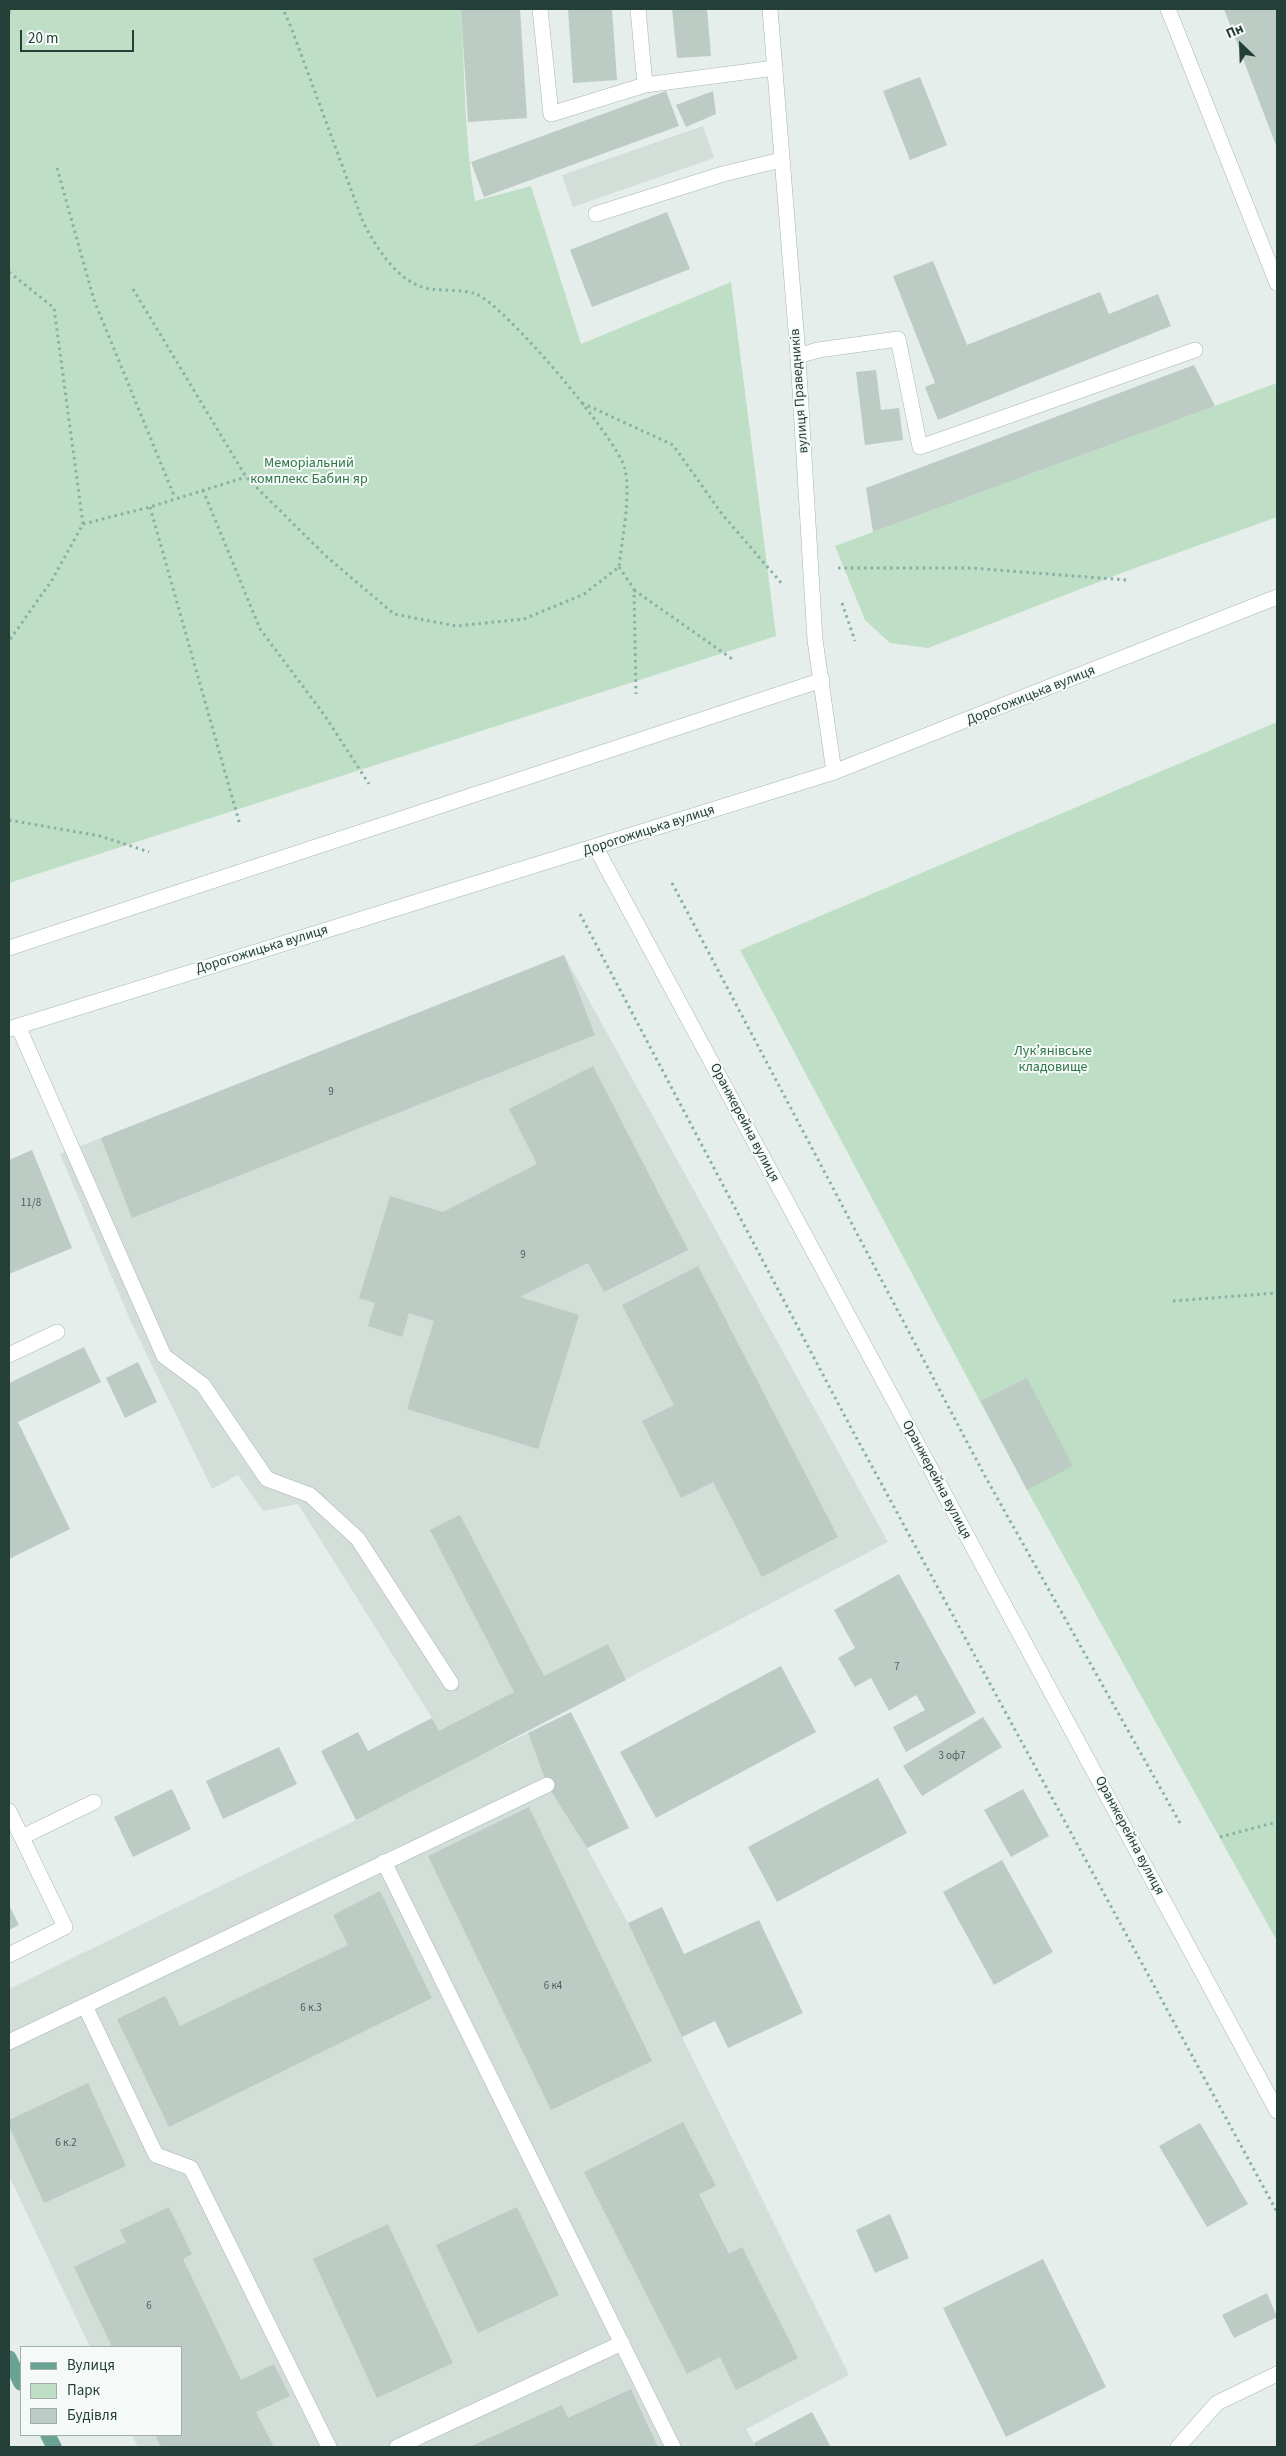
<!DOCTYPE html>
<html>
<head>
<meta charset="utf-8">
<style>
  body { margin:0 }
  #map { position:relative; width:1286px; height:2456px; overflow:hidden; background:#e5eeea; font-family:"Source Sans 3",sans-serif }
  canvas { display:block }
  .frame { position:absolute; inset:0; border:10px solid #243f38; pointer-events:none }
  .legend { position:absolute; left:20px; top:2346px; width:162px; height:90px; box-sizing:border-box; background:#f5faf8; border:1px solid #a1afab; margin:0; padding:6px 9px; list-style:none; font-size:15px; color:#243f38 }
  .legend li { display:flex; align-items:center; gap:10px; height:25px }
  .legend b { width:25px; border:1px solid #a1afab }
  .north { position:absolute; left:1216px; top:20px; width:50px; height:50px; -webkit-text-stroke:4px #f5faf8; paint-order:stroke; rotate:336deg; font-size:14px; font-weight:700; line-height:20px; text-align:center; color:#243f38 }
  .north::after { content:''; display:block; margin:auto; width:18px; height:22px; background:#243f38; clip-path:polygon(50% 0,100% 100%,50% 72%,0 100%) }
  .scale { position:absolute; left:20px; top:30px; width:114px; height:22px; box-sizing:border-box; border:2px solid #243f38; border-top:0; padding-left:6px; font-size:15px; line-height:18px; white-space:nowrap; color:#243f38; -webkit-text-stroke:4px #f5faf8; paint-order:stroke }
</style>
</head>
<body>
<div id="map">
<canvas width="1286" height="2456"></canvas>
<div class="frame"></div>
<ul class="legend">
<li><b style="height:6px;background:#6aa293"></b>Вулиця</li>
<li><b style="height:14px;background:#bedec6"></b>Парк</li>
<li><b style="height:14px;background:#bdcbc5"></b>Будівля</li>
</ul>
<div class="north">Пн</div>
<div class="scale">20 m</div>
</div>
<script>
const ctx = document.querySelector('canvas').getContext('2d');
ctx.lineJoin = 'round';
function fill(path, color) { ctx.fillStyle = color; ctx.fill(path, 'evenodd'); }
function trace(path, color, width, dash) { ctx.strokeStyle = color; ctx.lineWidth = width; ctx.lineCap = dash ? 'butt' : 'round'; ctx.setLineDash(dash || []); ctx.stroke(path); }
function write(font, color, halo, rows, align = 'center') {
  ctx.font = font + ' "Source Sans 3",sans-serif'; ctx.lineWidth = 4; ctx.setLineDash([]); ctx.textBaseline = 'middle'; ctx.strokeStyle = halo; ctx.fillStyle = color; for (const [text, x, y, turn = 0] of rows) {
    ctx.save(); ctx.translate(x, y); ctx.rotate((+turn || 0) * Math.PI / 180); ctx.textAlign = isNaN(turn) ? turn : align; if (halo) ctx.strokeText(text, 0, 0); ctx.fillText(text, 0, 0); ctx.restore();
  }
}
const built = new Path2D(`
  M703 126 714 158 573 207 562 175Z
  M564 955 888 1542 481 1755 528 1733 547 1785 587 1848 628 1923 682 2037 849 2375 746 2429 756 2447H138L132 2435H181V2347H90L9 2176V1989L356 1820 457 1767 432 1718 298 1504 263 1511 238 1475 212 1489 131 1322 60 1154Z`);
const green = new Path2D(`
  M9 9H461C465 73 464 138 475 201L531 186 581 344 731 282 776 636 9 883Z
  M1277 383V517L1127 571 928 648 890 643 865 620 835 546Z
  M1277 722V1941L1027 1490 740 950Z`);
const building = new Path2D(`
  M461 9H520L527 118 468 122Z
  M568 9H612L617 80 573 83Z
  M672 9H707L711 56 677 58Z
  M1224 9H1277V148Z
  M920 77 947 145 910 160 883 91Z
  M666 91 679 126 484 197 471 162Z
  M713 91 716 114 686 127 676 105Z
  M667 212 690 269 592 307 570 250Z
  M933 261 967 345 1100 292 1109 314 1158 294 1171 326 938 420 925 387 935 383 893 276Z
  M1194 365 1215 406 873 532 866 488Z
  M876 370 881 410 899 408 903 440 865 445 856 372Z
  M564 955 595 1035 132 1218 101 1138Z
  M593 1066 688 1250 604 1292 588 1263 520 1297 579 1315 538 1449 407 1409 434 1321 409 1313 402 1337 368 1326 375 1303 359 1298 390 1196 443 1212 537 1164 509 1109Z
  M32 1150 72 1248 9 1274V1160Z
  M698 1266 838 1537 762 1577 713 1482 681 1498 642 1421 674 1405 622 1305Z
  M84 1347 101 1382 18 1422 70 1529 9 1559V1383Z
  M138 1362 157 1402 125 1418 106 1378Z
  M1027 1378 1073 1466 1027 1490 981 1401Z
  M460 1515 544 1676 608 1644 626 1680 356 1820 321 1751 358 1732 368 1751 432 1718 439 1731 514 1692 430 1530Z
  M899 1574 976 1713 906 1752 893 1727 925 1710 916 1695 889 1711 871 1678 855 1687 838 1658 855 1648 834 1610Z
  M781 1666 816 1732 656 1818 620 1752Z
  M571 1712 629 1828 587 1848 547 1785 528 1733Z
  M983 1717 1002 1747 922 1796 903 1766Z
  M279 1747 297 1784 223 1819 206 1781Z
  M878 1778 907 1833 777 1902 748 1847Z
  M172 1789 191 1829 133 1857 114 1817Z
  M1023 1789 1049 1836 1011 1857 984 1810Z
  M529 1807 652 2061 551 2110 428 1856Z
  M1002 1860 1053 1952 994 1985 943 1892Z
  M380 1891 432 1998 169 2127 117 2019 165 1996 180 2026 348 1945 333 1915Z
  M9 1905 19 1925 9 1930Z
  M662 1907 684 1954 759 1920 803 2013 728 2048 715 2021 682 2037 628 1923Z
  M88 2083 126 2166 44 2203 9 2126V2120Z
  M683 2122 716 2186 699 2194 729 2254 742 2247 798 2358 736 2390 720 2357 687 2374 584 2172Z
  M1200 2123 1248 2204 1207 2227 1159 2146Z
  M169 2207 192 2254 183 2259 241 2380 274 2364 290 2396 256 2412 274 2447H161L155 2435H181V2347H112L74 2267 126 2242 120 2230Z
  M517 2207 559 2295 478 2333 436 2245Z
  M890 2214 909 2258 875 2273 856 2230Z
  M388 2224 453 2363 377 2398 313 2259Z
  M1043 2259 1106 2387 1006 2437 943 2308Z
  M1267 2293 1277 2317 1234 2338 1222 2315Z
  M631 2389 658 2447H469L562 2405 568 2418Z
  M812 2412 831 2447H756L754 2443Z`);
const path = new Path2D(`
  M9 13 10 9
  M57 168 94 300 175 498
  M9 272 54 308 83 524 52 580 9 641
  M133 289 246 477 327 557 394 614 456 626 524 619 584 594 619 567C622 538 631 497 625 469 618 439 504 304 476 294 462 289 444 291 430 289 398 284 376 247 363 222L291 27 283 9
  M582 403 673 445 722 514 783 585
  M203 490 260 629 325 716 369 784
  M150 507 240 825
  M83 524 150 507 246 477
  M619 567 634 589 636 694
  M838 568H971L1127 580
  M634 590 735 661
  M842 603 855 641
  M9 820 100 836 149 852
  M672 883 986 1478 1180 1823
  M580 914 850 1426 1277 2212
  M1173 1301 1277 1293
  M1220 1837 1277 1822`);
const lane = new Path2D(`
  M540 9 551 114 645 85
  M638 9 645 85 775 68
  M1168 9 1277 283
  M596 214 723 174 781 160
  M798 356 818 350 898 339 920 447 1195 350
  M18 1026 164 1356 203 1385 267 1479 310 1495 358 1539 451 1683
  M9 1355 57 1332
  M9 1811 65 1927 9 1955
  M22 1837 94 1802
  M384 1862 673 2447
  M85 2006 156 2155 191 2168 329 2447
  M9 2042 547 1785
  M397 2447 622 2343
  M1178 2447 1217 2403 1277 2374`);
const street = new Path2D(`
  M770 9 798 356 815 640 834 772
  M596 848 1277 2111
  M9 948 822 680`);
const secondary = new Path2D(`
  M9 1029 834 772 1277 597`);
const primary = new Path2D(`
  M9 2358 21 2383
  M48 2435 54 2447`);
const numberNames = [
  ["9",331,1093],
  ["11/8",31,1204],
  ["9",523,1256],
  ["7",897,1668],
  ["3 оф7",952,1757],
  ["6 к4",553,1987],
  ["6 к.3",311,2009],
  ["6 к.2",66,2144],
  ["6",149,2307]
];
const streetNames = [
  ["вулиця Праведників",800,391,-94],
  ["Дорогожицька вулиця",1031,696,-22],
  ["Дорогожицька вулиця",649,831,-18],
  ["Дорогожицька вулиця",262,950,-17],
  ["Оранжерейна вулиця",744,1123,62],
  ["Оранжерейна вулиця",936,1480,62],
  ["Оранжерейна вулиця",1129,1836,62]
];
const parkNames = [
  ["Меморіальний",309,464],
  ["комплекс Бабин яр",309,480],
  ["Лукʼянівське",1053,1052],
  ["кладовище",1053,1068]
];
fill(built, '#d3ded9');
fill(green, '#bedec6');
fill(building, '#bdcbc5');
trace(lane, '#a7b6b1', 16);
trace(street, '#a7b6b1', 16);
trace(secondary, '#a3b9b1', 16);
trace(primary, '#c2c9c7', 16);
trace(path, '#86b1a3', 3, [2.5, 4]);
trace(lane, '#fff', 15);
trace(street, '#fff', 15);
trace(secondary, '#fff', 15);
trace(primary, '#6aa293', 15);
write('11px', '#4a625b', null, numberNames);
write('14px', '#243f38', '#f5faf8', streetNames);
write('14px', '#2f7649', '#f5faf8', parkNames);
</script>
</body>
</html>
